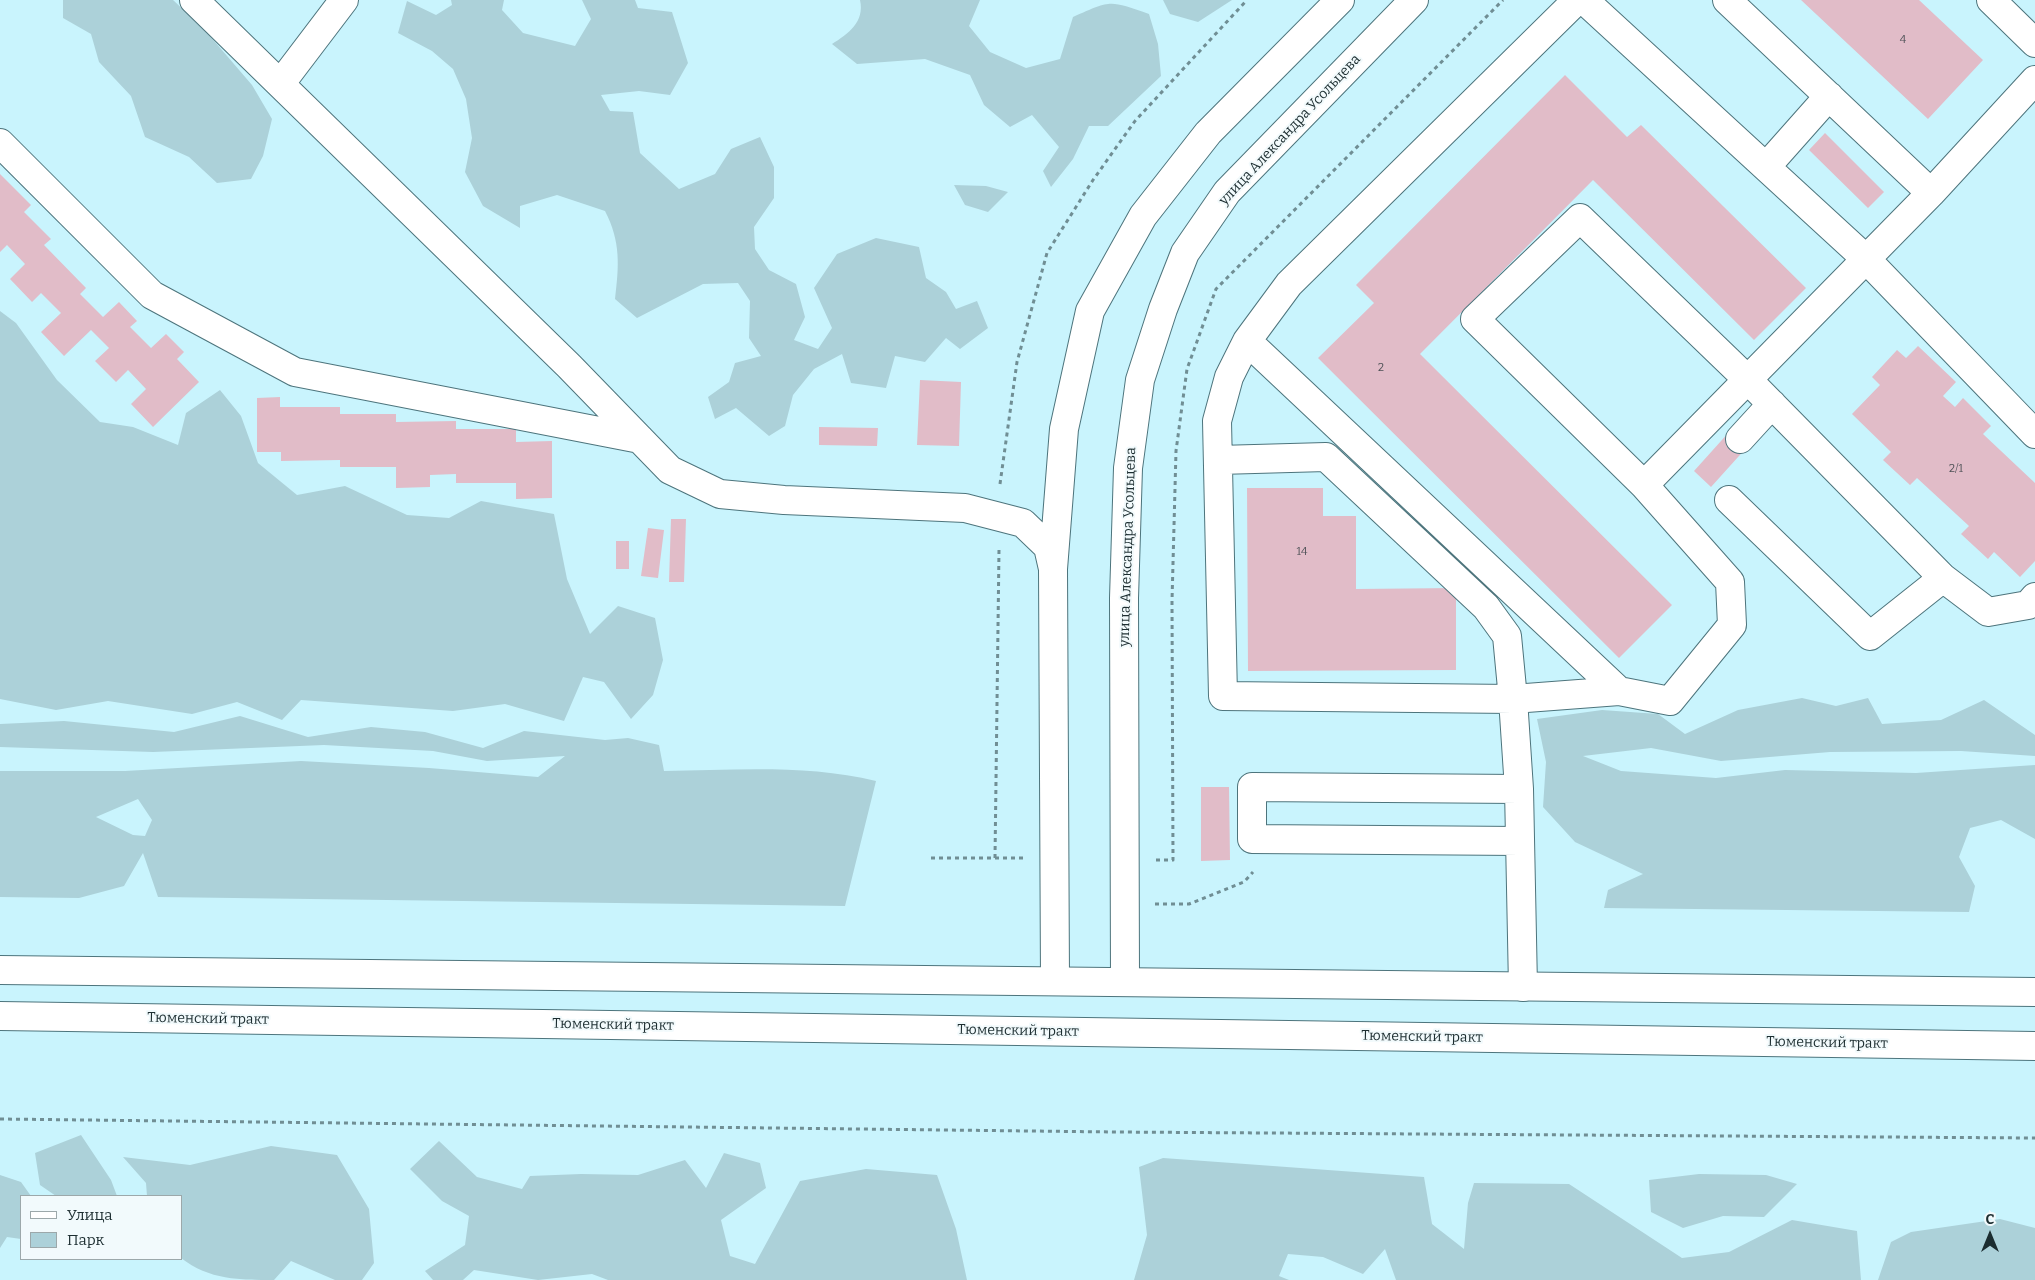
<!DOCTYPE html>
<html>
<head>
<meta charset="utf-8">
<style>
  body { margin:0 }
  #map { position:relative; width:2035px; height:1280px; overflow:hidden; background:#c9f4fd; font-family:Bitter,serif }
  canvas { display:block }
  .legend { position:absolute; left:20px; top:1195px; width:162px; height:65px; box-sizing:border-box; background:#f2fafc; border:1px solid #9ca8aa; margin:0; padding:6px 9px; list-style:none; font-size:15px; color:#1c2d30 }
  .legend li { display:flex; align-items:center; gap:10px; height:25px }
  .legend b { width:25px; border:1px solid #9ca8aa }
  .north { position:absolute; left:1965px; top:1210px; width:50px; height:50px; -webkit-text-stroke:4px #f2fafc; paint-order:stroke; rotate:0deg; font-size:14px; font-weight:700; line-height:20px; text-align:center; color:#1c2d30 }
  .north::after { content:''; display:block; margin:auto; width:18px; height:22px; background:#1c2d30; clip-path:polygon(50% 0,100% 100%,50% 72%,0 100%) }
</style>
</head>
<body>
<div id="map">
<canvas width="2035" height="1280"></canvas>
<ul class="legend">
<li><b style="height:6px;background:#fff"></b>Улица</li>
<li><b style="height:14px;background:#acd1d9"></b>Парк</li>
</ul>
<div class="north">С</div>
</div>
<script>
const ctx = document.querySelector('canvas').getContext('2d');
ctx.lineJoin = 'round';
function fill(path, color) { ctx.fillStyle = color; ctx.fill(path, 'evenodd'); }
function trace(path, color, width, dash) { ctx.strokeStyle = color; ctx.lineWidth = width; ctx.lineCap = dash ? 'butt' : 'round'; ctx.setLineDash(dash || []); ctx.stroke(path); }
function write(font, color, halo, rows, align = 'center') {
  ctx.font = font + ' Bitter,serif'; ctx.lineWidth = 4; ctx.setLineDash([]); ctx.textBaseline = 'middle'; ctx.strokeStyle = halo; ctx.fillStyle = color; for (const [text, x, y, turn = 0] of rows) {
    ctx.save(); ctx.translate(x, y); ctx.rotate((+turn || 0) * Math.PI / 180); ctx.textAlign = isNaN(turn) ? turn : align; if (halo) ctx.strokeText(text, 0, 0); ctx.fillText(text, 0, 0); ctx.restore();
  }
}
const green = new Path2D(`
  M63 0H173L203 28 252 85 272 119 263 156 251 179 217 183 189 157 145 137 131 96 99 62 91 34 63 18Z
  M451 0H504L502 10 523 33 575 46 591 19 582 0H635L638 8 672 12 688 63 670 95 639 91 601 95 610 111 633 112 640 153 679 189 715 174 731 149 760 137 774 167V198L754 227 755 249 769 270 796 284 805 317 794 340 818 349 832 328 814 288 837 254 876 238 919 247 926 278 946 292 956 309 977 301 988 328 960 349 946 338 925 362 895 356 886 388 851 383 842 354 814 369 793 395 785 426 769 436 736 408 715 419 708 397 729 382 735 363 761 356 749 338 750 301 738 283 703 284 637 318 615 299C619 266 621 242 605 211L557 195 520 206V228L483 206 465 172 472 138 466 99 453 69 432 51 398 33 407 1 436 15 452 5Z
  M860 0H980L969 26 990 52 1026 68 1060 59 1073 17C1112 0 1108 0 1149 14L1158 44 1161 76 1108 126H1089L1073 159 1051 187 1043 171 1059 147 1032 115 1010 127 984 105 970 75 925 59 857 64 832 44C848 34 865 22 860 0Z
  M1163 0H1232L1198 22 1170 14Z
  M954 185 986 186 1008 192 988 212 965 205Z
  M0 311 16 323 57 380 100 422 133 427 178 445 186 413 220 390 241 416 258 463 297 495 345 486 407 515 449 518 481 501 554 514 567 579 590 634 618 606 655 618 663 660 653 695 631 719 604 682 583 677 564 721 505 704 453 711 301 700 282 720 237 702 192 714 108 701 56 710 0 699Z
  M1802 698 1836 706 1868 698 1882 724 1941 720 1984 700 2035 735V756L1961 751 1830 752 1721 761 1651 748 1583 756 1621 771 1716 778 1785 770 1916 773 2035 765V839L2001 820 1970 828 1959 857 1975 886 1969 912 1604 908 1608 890 1643 874 1575 842 1543 807 1546 762 1537 719 1602 710 1658 714 1685 734 1738 710Z
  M240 716 308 737 371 727 425 732 483 748 524 731 605 740 628 738 659 745 664 771C733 770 808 764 876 781L845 906 158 897 143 853 124 886 79 898 0 897V771H125L301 761 429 768 538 777 565 756 487 761 433 751 324 745 153 752 0 747V724L64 721 174 732ZM138 799 152 820 145 836 133 835 96 817Z
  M81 1135 111 1180 117 1196H56L40 1185 35 1153Z
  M439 1141 477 1177 522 1189 530 1176 581 1174 638 1175 685 1160 706 1188 724 1153 760 1163 766 1188 721 1220 730 1256 755 1264 800 1181 866 1169 937 1175 956 1229 967 1280H608L592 1274 538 1280 474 1270 463 1280H433L425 1271 465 1245 469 1216 442 1201 410 1169Z
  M271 1146 337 1155 369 1209 374 1263 362 1280H335L291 1261 274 1280C240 1280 209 1280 181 1258V1196H147L146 1183 123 1157 190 1165Z
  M1163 1158 1424 1177 1432 1224 1464 1249 1468 1203 1474 1183 1569 1184 1682 1258 1729 1252 1792 1220 1857 1231 1861 1280H1396L1385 1249 1363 1274 1323 1257 1288 1254 1279 1276 1289 1280H1134L1147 1235 1139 1167Z
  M1699 1174 1766 1175 1797 1184 1764 1217 1723 1216 1683 1228 1651 1212 1649 1180Z
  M0 1175 21 1182 31 1196H21V1239L7 1237 0 1248Z
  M2000 1219 2035 1228V1280H1878L1891 1242 1911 1232Z`);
const building = new Path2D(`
  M1801 0H1919L1983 60 1928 119Z
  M1565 75 1627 137 1641 125 1806 288 1754 340 1593 180 1420 354 1672 605 1619 658 1318 358 1374 303 1356 285Z
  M1825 133 1884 192 1868 208 1809 150Z
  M0 174 31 205 24 212 51 239 44 245 86 288 80 294 103 317 119 302 137 321 130 327 151 348 166 334 184 352 177 359 199 382 153 427 131 404 146 389 128 370 116 382 95 361 109 348 91 330 64 356 41 332 61 313 41 293 32 302 10 279 25 264 7 245 0 252Z
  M1918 346 1956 382 1943 396 1955 407 1963 398 1991 426 1983 434 2035 483V561L2020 577 1994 552 1988 559 1961 534 1969 526 1917 478 1910 485 1883 460 1891 452 1852 414 1880 385 1872 377 1897 350 1906 358Z
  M920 380 961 382 959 446 917 445Z
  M280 397V407H340V414H396V422L456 421V429H516V442L552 441V498L516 499V483H456V474L430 475V487L396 488V467H340V460L281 461V452H257V398Z
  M819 427 878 428 877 446 819 445Z
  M1730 431 1748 446 1711 487 1694 471Z
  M1247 488H1323V516H1356V589L1456 588V670L1248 671Z
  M671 519H686L684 582H669Z
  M648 528 664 530 658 578 641 576Z
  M616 541H629V569H616Z
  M1201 787H1229L1230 860 1201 861Z`);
const path = new Path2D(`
  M1000 484 1017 362 1047 253 1093 180 1135 121 1247 0
  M931 858H1023
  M995 858 999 550
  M1156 860H1173L1172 601 1176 451 1187 369 1216 289 1503 0
  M1155 904H1189L1244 882 1253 872
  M0 1119 1116 1132 2035 1138`);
const minor = new Path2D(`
  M194 0 569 366 670 470 720 494 784 500 965 508 1023 523 1048 547 1053 569
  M1577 0 1289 284 1247 341 1229 377 1217 421 1223 696 1513 699 1619 691 1670 701 1732 625 1730 582 1644 485 1931 193 2035 80
  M1584 0 1866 259 2035 434
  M1727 0 1931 193
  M1991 0 2035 43
  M281 83 344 0
  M0 143 152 295 295 372 640 439
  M1766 167 1829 96
  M1247 341 1619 691
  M1740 439 1772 404
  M1219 460 1326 457 1486 607 1507 636 1513 699 1519 789 1523 987
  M1644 485 1475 319 1580 218 1747 379 1943 578 1988 612 2028 605 2035 597
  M1729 500 1870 636 1943 578
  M1519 789 1252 787V839L1520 841
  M1055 981 1053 569 1064 429 1090 311 1143 216 1208 133 1340 0
  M1125 982 1124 598 1128 468 1140 380 1163 309 1185 253 1227 192 1414 0`);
const major = new Path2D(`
  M0 970 2035 992
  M0 1016 2035 1046`);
const numberNames = [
  ["4",1903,40],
  ["2",1381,368],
  ["2/1",1956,469],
  ["14",1302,552]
];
const streetNames = [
  ["улица Александра Усольцева",1290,130,-47],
  ["улица Александра Усольцева",1128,547,-88],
  ["Тюменский тракт",208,1019,1],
  ["Тюменский тракт",613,1025,1],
  ["Тюменский тракт",1018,1031,1],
  ["Тюменский тракт",1422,1037,1],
  ["Тюменский тракт",1827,1043,1]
];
fill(green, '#acd1d9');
fill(building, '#e1bcc8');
trace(minor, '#4d747c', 30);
trace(major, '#4d747c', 30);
trace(path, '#708e94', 3, [4, 4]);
trace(minor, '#fff', 28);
trace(major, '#fff', 28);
write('11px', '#4d5156', null, numberNames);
write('14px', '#1c2d30', '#f2fafc', streetNames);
</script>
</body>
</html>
